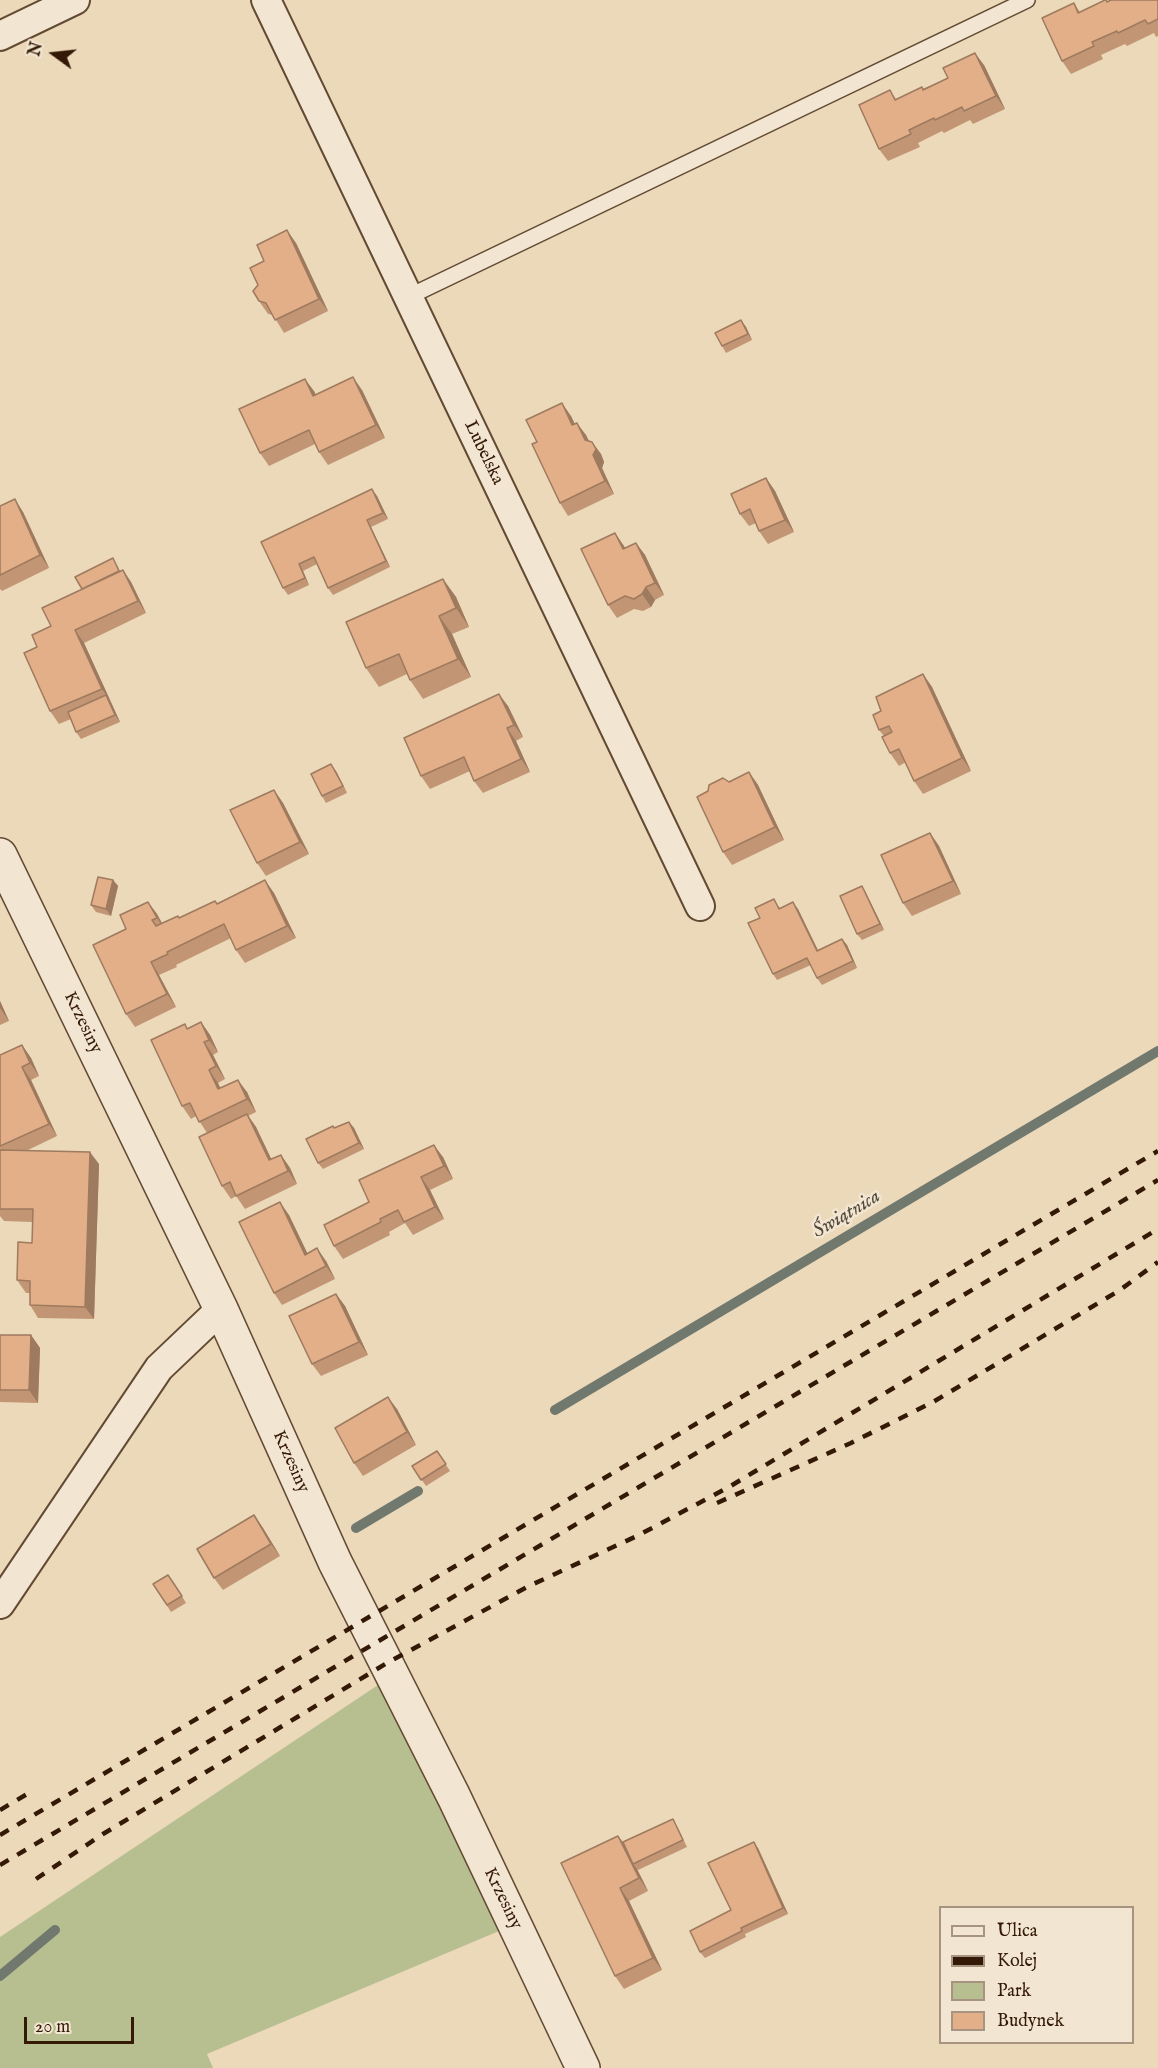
<!DOCTYPE html>
<html>
<head>
<meta charset="utf-8">
<style>
  body { margin:0 }
  #map { position:relative; width:1158px; height:2068px; overflow:hidden; background:#ebd9ba; font-family:"IM FELL English",serif }
  canvas { display:block }
  .legend { position:absolute; left:939px; top:1906px; width:195px; height:138px; box-sizing:border-box; background:#f2e6d2; border:2px solid #a69480; margin:0; padding:8px 10px; list-style:none; font-size:18px; color:#341a06 }
  .legend li { display:flex; align-items:center; gap:12px; height:30px }
  .legend b { width:30px; border:2px solid #a69480 }
  .north { position:absolute; left:24px; top:24px; width:60px; height:60px; -webkit-text-stroke:4px #f2e6d2; paint-order:stroke; rotate:285deg; font-size:16px; font-weight:700; line-height:24px; text-align:center; color:#341a06 }
  .north::after { content:''; display:block; margin:auto; width:21px; height:27px; background:#341a06; clip-path:polygon(50% 0,100% 100%,50% 72%,0 100%) }
  .scale { position:absolute; left:24px; top:2017px; width:110px; height:27px; box-sizing:border-box; border:3px solid #341a06; border-top:0; padding-left:8px; font-size:18px; line-height:21px; white-space:nowrap; color:#341a06; -webkit-text-stroke:4px #f2e6d2; paint-order:stroke }
</style>
</head>
<body>
<div id="map">
<canvas width="1158" height="2068"></canvas>
<ul class="legend">
<li><b style="height:8px;background:#f2e6d2"></b>Ulica</li>
<li><b style="height:8px;background:#341a06"></b>Kolej</li>
<li><b style="height:16px;background:#b7bf90"></b>Park</li>
<li><b style="height:16px;background:#e2af88"></b>Budynek</li>
</ul>
<div class="north">N</div>
<div class="scale">20 m</div>
</div>
<script>
const ctx = document.querySelector('canvas').getContext('2d');
ctx.lineJoin = 'round';
function fill(path, color) { ctx.fillStyle = color; ctx.fill(path, 'evenodd'); }
function trace(path, color, width, dash) { ctx.strokeStyle = color; ctx.lineWidth = width; ctx.lineCap = dash ? 'butt' : 'round'; ctx.setLineDash(dash || []); ctx.stroke(path); }
function write(font, color, halo, rows, align = 'center') {
  ctx.font = font + ' "IM FELL English",serif'; ctx.lineWidth = 5; ctx.setLineDash([]); ctx.textBaseline = 'middle'; ctx.strokeStyle = halo; ctx.fillStyle = color; for (const [text, x, y, turn = 0] of rows) {
    ctx.save(); ctx.translate(x, y); ctx.rotate((+turn || 0) * Math.PI / 180); ctx.textAlign = isNaN(turn) ? turn : align; if (halo) ctx.strokeText(text, 0, 0); ctx.fillText(text, 0, 0); ctx.restore();
  }
}
const green = new Path2D(`
  M381 1683 511 1926 207 2054 213 2068H0V1937Z`);
const stream = new Path2D(`
  M555 1410 1158 1051
  M356 1528 418 1491
  M0 1976 55 1930`);
const service = new Path2D(`
  M408 297 1027 0`);
const minor = new Path2D(`
  M266 0 700 906
  M0 36 75 0
  M0 1604 159 1368 221 1309`);
const tertiary = new Path2D(`
  M0 855 221 1309 335 1562 454 1797 583 2068`);
const rail = new Path2D(`
  M717 1503 851 1443 933 1402 1120 1290 1158 1262
  M0 1810 34 1790
  M0 1835 1158 1151
  M0 1865 1158 1180
  M36 1879 103 1834 387 1663 529 1586 637 1536 729 1487 1158 1229`);
const wall = new Path2D(`
  M1107 0 1108 2 1158 0V36L1156 37 1154 33 1127 46 1125 44 1101 55 1103 59 1071 74 1062 61 1074 3 1080 12Z
  M984 65 1005 109 973 124 970 120 944 133 942 131 918 143 920 147 888 161 879 149 890 90 896 99Z
  M296 243 328 311 284 333 273 315 268 314 259 301 258 285 264 261Z
  M741 320 746 327 752 340 726 353 722 346Z
  M362 390 385 438 328 465 319 452 315 444 269 466 260 453 314 391 316 395Z
  M571 416 575 424 586 435 589 441 592 442 601 454 604 462 602 468 614 494 568 516 560 503 537 442Z
  M766 478 775 491 794 532 768 544 759 531 756 523 749 526 740 514Z
  M377 496 388 519 371 527 390 567 333 595 328 588 317 564 303 571 309 585 288 595 283 588 261 542Z
  M0 506 23 512 49 568 2 591 0 589Z
  M615 533 625 548 636 543 645 555 664 595 655 600 651 607 643 611 634 609 617 618 608 605Z
  M117 565 120 571 123 570 131 582 146 613 84 643 120 722 81 739 76 732 71 719 59 724 50 711 37 647 51 626Z
  M443 579 456 597 469 627 452 634 471 677 423 699 410 680 407 674 379 687 366 668Z
  M923 674 932 687 971 771 923 794 914 781 906 762 899 766 890 753 884 736 879 730 881 711Z
  M508 706 523 737 516 741 530 772 483 793 474 781 470 771 430 789 421 776Z
  M336 771 347 793 326 803 322 796Z
  M749 772 758 785 784 840 732 865 723 852Z
  M274 790 283 803 309 854 266 876 257 863Z
  M930 833 939 846 961 894 912 916 903 903Z
  M113 880 118 886 111 916 96 912 91 905Z
  M862 886 866 893 884 930 862 940 857 934Z
  M274 893 296 938 245 963 236 950 231 938 176 965 177 967 159 975 176 1007 135 1027 126 1014V929L148 902 157 914 162 923 178 916 180 918 217 904Z
  M779 906 780 908 798 909 818 950 842 939 847 945 857 968 822 985 817 978 811 965 777 980 773 974 760 918Z
  M0 1001 9 1021 0 1025Z
  M201 1022 210 1035 218 1052 213 1055 225 1079 218 1083 220 1088 247 1092 256 1112 248 1116 256 1127 271 1159 281 1155 290 1168 297 1184 245 1209 236 1196 231 1199 222 1186 207 1133 196 1116 191 1119 182 1106 188 1028Z
  M22 1045 31 1058 39 1076 31 1080 57 1136 28 1150 99 1164 94 1319 38 1318 30 1305V1293H26L17 1280 32 1243V1222L4 1221 0 1216V1055Z
  M349 1122 354 1128 364 1149 323 1169 318 1163 334 1128Z
  M443 1157 453 1179 430 1190 444 1219 413 1235 405 1223 389 1232 390 1235 343 1259 334 1246 369 1202Z
  M289 1215 307 1253 326 1261 335 1279 282 1305 274 1293Z
  M336 1294 345 1306 368 1355 321 1376 312 1364Z
  M0 1335H31L40 1348 38 1403 0 1402Z
  M397 1409 416 1445 363 1476 354 1463Z
  M437 1451 450 1471 426 1486 412 1466Z
  M254 1515 263 1528 280 1556 223 1590 214 1578Z
  M173 1581 186 1603 171 1612 153 1584Z
  M677 1826 687 1847 638 1870 637 1869 648 1891 629 1901 662 1970 624 1989 615 1976 618 1836 623 1842Z
  M758 1848 788 1914 745 1934 746 1937 705 1958 700 1952 731 1910Z`);
const shadedWall = new Path2D(`
  M975 53 984 65 1005 109 996 96Z
  M287 230 296 243 328 311 319 299Z
  M741 320 746 327 752 340 748 334Z
  M353 377 362 390 385 438 376 425Z
  M305 379 314 391 322 409 313 396Z
  M562 403 571 416 581 438 572 425Z
  M577 423 586 435 594 452 585 440Z
  M592 442 601 454 604 462 602 468 614 494 605 481 593 455Z
  M766 478 775 491 794 532 785 520Z
  M372 489 377 496 388 519 383 513Z
  M15 499 23 512 49 568 40 555Z
  M367 520 371 527 390 567 386 561Z
  M615 533 624 546 632 562 623 549Z
  M636 543 645 555 664 595 655 583Z
  M299 564 303 571 309 585 305 578Z
  M123 570 131 582 146 613 138 601Z
  M443 579 456 597 469 627 456 608Z
  M646 587 655 600 651 607 642 594Z
  M439 616 452 634 471 677 458 659Z
  M75 630 84 643 120 722 115 715 106 695 102 689Z
  M923 674 932 687 971 771 962 758Z
  M499 694 508 706 523 737 514 725Z
  M507 728 516 741 530 772 521 759Z
  M331 764 336 771 347 793 343 786Z
  M749 772 758 785 784 840 775 827Z
  M274 790 283 803 309 854 300 842Z
  M930 833 939 846 961 894 953 881Z
  M113 880 118 886 111 916 106 909Z
  M265 880 274 893 296 938 287 926Z
  M862 886 866 893 884 930 880 924Z
  M148 902 157 914 166 931 157 918Z
  M793 902 798 909 821 957 817 951Z
  M842 939 847 945 857 968 853 961Z
  M151 962 159 975 176 1007 167 994Z
  M0 1001 9 1021 0 1008Z
  M201 1022 210 1035 218 1052 209 1040Z
  M204 1042 213 1055 225 1079 216 1066Z
  M22 1045 31 1058 39 1076 30 1063Z
  M22 1067 31 1080 57 1136 49 1124Z
  M209 1070 218 1083 227 1102 218 1089Z
  M238 1080 247 1092 256 1112 247 1099Z
  M247 1114 256 1127 278 1173 269 1160Z
  M349 1122 354 1128 364 1149 359 1143Z
  M434 1145 443 1157 453 1179 444 1166Z
  M90 1152 99 1164 94 1319 85 1307Z
  M281 1155 290 1168 297 1184 288 1171Z
  M421 1177 430 1190 444 1219 435 1207Z
  M280 1202 289 1215 314 1267 305 1255Z
  M317 1248 326 1261 335 1279 326 1266Z
  M336 1294 345 1306 368 1355 359 1342Z
  M31 1335 40 1348 38 1403 29 1390Z
  M388 1397 397 1409 416 1445 407 1432Z
  M254 1515 263 1528 280 1556 271 1544Z
  M618 1836 627 1849 633 1864 637 1869 648 1891 639 1878Z
  M754 1842 758 1848 788 1914 783 1908Z
  M620 1888 629 1901 662 1970 653 1958Z`);
const building = new Path2D(`
  M1105 0H1106L1107 2 1111 0H1158V19L1148 24 1145 20 1118 33 1117 31 1092 42 1094 46 1062 61 1042 18 1074 3 1078 13Z
  M975 53 996 96 964 111 962 107 935 120 934 118 909 130 911 134 879 149 859 105 890 90 895 100 922 87 923 90 948 78 943 68Z
  M287 230 319 299 275 320 266 303 259 301 253 291 258 285 250 268 264 261 257 245Z
  M741 320 748 334 722 346 715 333Z
  M353 377 376 425 319 452 309 430 260 453 239 409 305 379 313 396Z
  M562 403 572 425 577 423 585 440 592 442 596 449 593 455 605 481 560 503 532 444 537 442 526 420Z
  M766 478 785 520 759 531 750 509 740 514 731 494Z
  M372 489 383 513 367 520 386 561 328 588 314 557 299 564 305 578 283 588 261 542Z
  M15 499 40 555 0 575V506Z
  M615 533 623 549 636 543 655 583 646 587 642 594 634 599 625 596 608 605 581 549Z
  M113 558 119 571 82 589 75 577Z
  M123 570 138 601 75 630 102 689 50 711 24 653 37 647 32 635 51 626 42 608Z
  M443 579 456 608 439 616 458 659 410 680 399 654 366 668 346 622Z
  M923 674 962 758 914 781 899 749 890 753 882 737 892 732 889 726 879 730 873 715 881 711 876 697Z
  M499 694 514 725 507 728 521 759 474 781 464 757 421 776 404 738Z
  M106 695 115 715 76 732 68 712Z
  M331 764 343 786 322 796 311 774Z
  M749 772 775 827 723 852 697 797 708 791 709 785 723 778 729 782Z
  M274 790 300 842 257 863 230 810Z
  M930 833 953 881 903 903 881 855Z
  M98 877 113 880 106 909 91 905Z
  M265 880 287 926 236 950 224 924 167 952 168 954 151 962 167 994 126 1014 93 945 126 929 120 915 148 902 157 918 152 920 156 926 178 916 179 918 215 901 217 904Z
  M862 886 880 924 857 934 840 896Z
  M774 899 779 909 793 902 817 951 842 939 853 961 817 978 807 958 773 974 748 923 760 918 755 908Z
  M201 1022 209 1040 204 1042 216 1066 209 1070 218 1089 238 1080 247 1099 199 1122 190 1103 182 1106 151 1040 185 1024 187 1029Z
  M22 1045 30 1063 22 1067 49 1124 0 1146V1055Z
  M247 1114 269 1160 281 1155 288 1171 236 1196 230 1182 222 1186 199 1137Z
  M349 1122 359 1143 318 1163 306 1139 333 1126 334 1128Z
  M434 1145 444 1166 421 1177 435 1207 404 1222 398 1210 380 1219 381 1222 334 1246 324 1225 369 1202 359 1180Z
  M0 1150 90 1152 85 1307 30 1305V1281L17 1280 18 1242 32 1243 33 1209H0Z
  M280 1202 305 1255 317 1248 326 1266 274 1293 239 1222Z
  M336 1294 359 1342 312 1364 289 1316Z
  M0 1335H31L29 1390H0Z
  M388 1397 407 1432 354 1463 335 1428Z
  M437 1451 446 1464 421 1480 412 1466Z
  M254 1515 271 1544 214 1578 197 1549Z
  M168 1575 182 1596 167 1605 153 1584Z
  M673 1819 683 1840 633 1864 623 1842Z
  M618 1836 639 1878 620 1888 653 1958 615 1976 561 1863Z
  M754 1842 783 1908 741 1928 742 1931 700 1952 690 1931 731 1910 708 1863Z`);
const streetNames = [
  ["Lubelska",483,453,64],
  ["Krzesiny",82,1023,64],
  ["Krzesiny",290,1462,66],
  ["Krzesiny",502,1899,64]
];
const waterNames = [
  ["Świątnica",847,1215,-31]
];
fill(green, '#b7bf90');
trace(stream, '#71796f', 10);
trace(service, '#624a33', 18);
trace(minor, '#624a33', 32);
trace(tertiary, '#624a33', 36);
trace(service, '#f2e6d2', 15);
trace(minor, '#f2e6d2', 28);
trace(tertiary, '#f2e6d2', 33);
trace(rail, '#341a06', 4.5, [10, 10]);
fill(wall, '#c29675');
fill(shadedWall, '#9e7a5f');
fill(building, '#e2af88');
trace(building, '#9e7a5f', 1.5);
write('18px', '#341a06', '#f2e6d2', streetNames);
write('italic 20px', '#524a3b', '#f2e6d2', waterNames);
</script>
</body>
</html>
